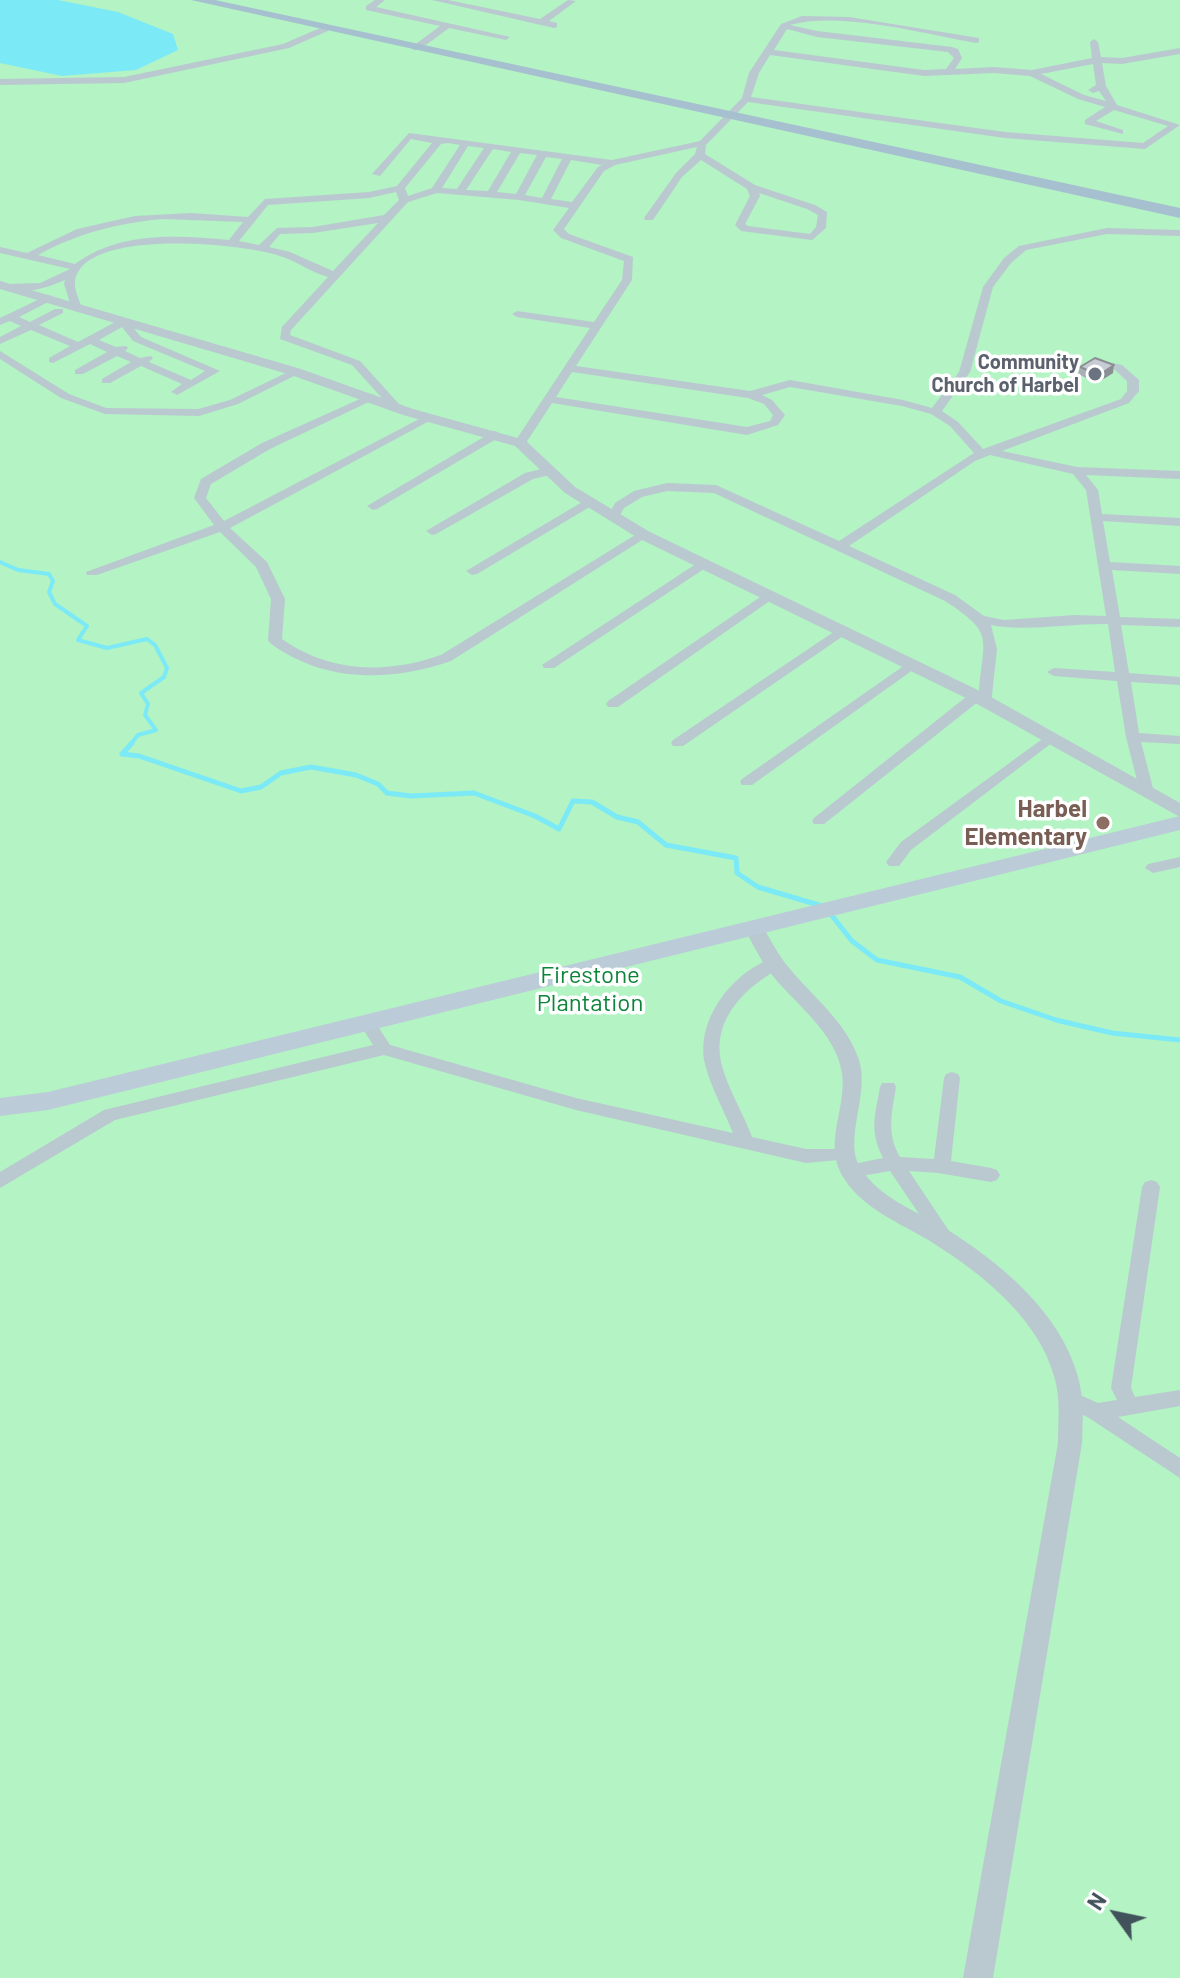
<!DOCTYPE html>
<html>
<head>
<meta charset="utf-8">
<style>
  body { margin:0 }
  #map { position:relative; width:1180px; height:1978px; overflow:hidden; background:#efebec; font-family:Barlow,sans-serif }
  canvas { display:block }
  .north { position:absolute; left:1076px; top:1874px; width:80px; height:80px; -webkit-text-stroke:6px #fff; paint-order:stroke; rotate:303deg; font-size:22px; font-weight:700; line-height:32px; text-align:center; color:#42525b }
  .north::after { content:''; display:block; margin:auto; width:28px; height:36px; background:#42525b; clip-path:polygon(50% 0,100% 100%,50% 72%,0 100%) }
</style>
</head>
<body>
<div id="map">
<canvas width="1180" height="1978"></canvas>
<div class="north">N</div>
</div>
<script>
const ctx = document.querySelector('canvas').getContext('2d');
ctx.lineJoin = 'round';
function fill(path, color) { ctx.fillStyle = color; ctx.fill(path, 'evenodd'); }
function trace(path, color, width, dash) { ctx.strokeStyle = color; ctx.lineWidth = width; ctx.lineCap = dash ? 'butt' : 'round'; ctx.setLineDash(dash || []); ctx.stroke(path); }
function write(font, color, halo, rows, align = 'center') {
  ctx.font = font + ' Barlow,sans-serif'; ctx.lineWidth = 7; ctx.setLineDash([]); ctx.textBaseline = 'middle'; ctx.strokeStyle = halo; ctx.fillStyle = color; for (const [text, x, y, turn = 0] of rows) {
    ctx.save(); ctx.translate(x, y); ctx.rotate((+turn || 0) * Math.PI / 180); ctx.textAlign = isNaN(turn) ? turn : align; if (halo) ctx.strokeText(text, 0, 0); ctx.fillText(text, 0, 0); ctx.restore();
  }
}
const green = new Path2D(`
  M0 0H1180V1978H0Z`);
const water = new Path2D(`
  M0 0H58L118 12 173 34 178 50 136 70 62 76 0 63Z`);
const streamFar1 = new Path2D(`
  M0 562 18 570 49 574 53 581 49 592 55 604 87 626 78 640 107 648 147 639 155 645 167 668 164 677 141 693 148 704 145 715 156 730 138 735 130 745`);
const stream = new Path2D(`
  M132 743 122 754 139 756 241 791 261 787 281 773 311 767 356 775 378 784 387 793 411 796 474 793 535 816 559 829 573 801 592 802 617 817 638 822 666 845 736 858 737 873 758 887 822 906
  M829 912 852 941 877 960 960 977 1001 1001 1056 1020 1112 1033 1180 1040`);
const minor = new Path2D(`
  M375 0H385L376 7 510 37 506 40 449 28 419 50H413V46L440 26 366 10V6Z
  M432 0H448L540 19 568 0 576 1 549 21 557 23V27L554 28Z
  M802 16 849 17 979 38V42L976 43C924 34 840 11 790 25L817 31 952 47 958 49 962 58 955 69 994 67 1032 70 1092 58 1090 42 1094 39 1098 42 1101 57 1122 58 1180 48V54L1122 64 1102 63 1106 86 1117 105 1180 125 1145 149 1005 138 748 102 706 145 705 154 755 185 815 205 827 212 826 228 812 240 741 231 735 225 750 196 747 189 701 160 682 177 653 220H645L644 218 676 173 695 154 697 147 615 165 604 171 564 229 569 234 633 257 632 280 576 366 750 391 790 380 903 400 932 408 959 372 983 287 1004 258 1019 246 1107 228 1180 230V236L1107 234 1026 250 1011 263 993 287 970 372 942 411 958 422 983 449 1121 399 1127 391V381L1114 369 1096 364V360L1122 365 1139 380V391L1129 403 1002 451 1077 467 1180 471V479L1086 475 1098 490 1102 514 1180 518V526L1103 521 1110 562 1180 566V574L1112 570 1120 617 1180 619V627L1121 625 1129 673 1180 677V685L1131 682 1139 733 1180 736V744L1141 742 1154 792 1152 795H1142L1140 792 1126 737 1117 681 1054 676 1047 672 1054 668 1115 672 1108 624C1072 623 1023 632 991 625L997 649 991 705H981L979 701 824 824H814L812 821 814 818 971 693 979 692C983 638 996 634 945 601L714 493 667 491 642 497 624 508 618 519 614 520 608 516 615 503 634 491 667 483 716 485 839 541 974 453 950 426 931 414 902 406 790 387 762 395 772 400 785 415 778 425 747 435 552 403 524 446H516L514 443 590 328 517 317 512 314 517 311 594 322 622 280 624 261 561 238 553 230 569 208 519 200 437 193 408 202 291 330 290 335 360 361 399 404V408H391L352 365 280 339 282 327 328 277C310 272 295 260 277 255 241 244 82 227 75 282 74 289 79 299 81 306L76 309 71 306 64 284 65 280C47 288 21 296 4 287L9 284 40 283 70 269 0 253V247L27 253 77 229 135 216 191 213 248 217 265 199 369 192 397 186 432 143 411 139 380 176 372 174 409 133 612 160 700 141 742 98 749 73 781 24ZM787 29 817 37 948 52 954 58 946 69 924 70 774 50ZM770 55 924 76 994 73 1030 76 1078 99 1105 107 1085 120V124L1123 134V130L1096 121 1114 110 1168 126 1143 143 1005 132 751 97 759 73ZM1093 64 1096 85 1088 90 1093 93 1099 91 1106 101 1084 95 1041 74ZM448 143 460 145 432 188 408 196 405 188 441 144ZM468 146 484 148 457 189 442 188ZM493 149 511 152 488 191 466 190ZM520 153 537 155 516 194 497 192ZM546 157 562 159 542 198 525 195ZM571 160 602 165 598 167 572 202 551 199ZM396 192 399 200 384 215 313 227 277 228 259 245 239 241 268 205 369 198ZM759 193 807 209 818 215 816 227 810 234 748 226 745 224 760 196ZM163 219 243 222 229 240C177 235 119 231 75 264L38 255C78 233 118 223 163 219ZM378 223 333 271 290 252 269 247 280 234 313 233ZM572 372 748 398 764 404 773 415 770 421 747 427 556 397ZM990 455 1073 474 1086 490 1106 616 1075 615 1004 620 984 616 955 595 849 546 975 461Z
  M327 25 330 26V30L289 48 124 83 0 85V79L124 77 283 44Z
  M48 295 52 296V300L19 317 30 322 55 309H63V313L39 325 78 342 119 320H127L141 337 220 371 177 395 171 392 182 384 141 366 110 383H102V379L131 362 117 356 83 374H75V370L107 352 90 344 53 363 49 362V358L70 346 31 330 0 344V337L21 326 10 321 0 325V318ZM122 327 133 341 205 371 191 380 149 362 153 358 151 356 140 358 125 351 128 348 126 346 116 347 99 340Z
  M0 351 69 394 106 408 198 409 230 400 292 370 302 372 238 404 199 416 105 414 61 398 0 359Z
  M371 394 375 395V399L270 449 211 484 206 498 224 521 425 416 435 418 230 528 267 562 285 599 282 639C330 673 387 674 441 655L640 532H648L650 535 451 661C390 682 324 683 270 643L268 640 271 599 256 567 220 532 97 575H87L86 572 214 525 194 498 201 479 262 443Z
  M494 431 498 432V438L377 509 373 510 367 506Z
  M549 467 553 468V474L533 479 436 534 432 535 426 531 525 473Z
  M589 498 593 499V505L477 574 472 575 466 571Z
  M702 560 707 561V567L554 668H544L542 665Z
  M769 591 774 592V598L618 707H608L606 704 608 701Z
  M841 627 846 628V634L683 746H673L671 743 673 740Z
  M912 660 917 661V667L752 785H742L740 782 742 779Z
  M1052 732 1059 736 1057 739 911 850 899 866H889L886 862 901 842Z
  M1180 857V867L1153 873 1145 868 1148 864Z
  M774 958 780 960 782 964 780 968C746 987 712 1018 721 1062 727 1088 743 1112 752 1137L806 1149H849L852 1154 849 1159 806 1163 576 1110 384 1055 115 1120 0 1188V1172L104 1110 373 1045 360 1024 368 1018 374 1020 390 1045 576 1098 733 1133C724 1110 711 1088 705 1064 695 1020 733 971 774 958Z
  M952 1072 958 1074 960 1078 951 1161 991 1168 997 1170 1000 1175 997 1180 991 1182 938 1173 909 1171 955 1240 952 1245 946 1247 940 1245 890 1171 850 1178 844 1176 841 1171 844 1166 883 1158C869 1130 875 1116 880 1087L882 1083H894L896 1087C892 1113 886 1133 900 1157L934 1159 944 1078 946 1074Z
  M1151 1180 1157 1182 1160 1187 1131 1388 1135 1397 1180 1390V1406L1118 1417 1180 1458V1478L1089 1418 1064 1405 1061 1399 1064 1393 1071 1391 1098 1403 1117 1400 1111 1388 1142 1187 1145 1182Z`);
const tertiary = new Path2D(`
  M0 281 301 369 413 409 525 440 575 487 650 532 982 692 1180 803V817L970 700 638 538 565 493 515 446 403 415 291 375 0 289Z
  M754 921 761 923C770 939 778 955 790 969 814 998 847 1023 859 1060 870 1094 843 1140 860 1167 878 1197 914 1210 943 1227 998 1261 1060 1311 1078 1377 1084 1399 1083 1420 1082 1443L993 1978H963L1058 1443C1058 1420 1061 1399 1054 1376 1038 1316 974 1267 923 1237 895 1221 863 1207 845 1180 821 1145 847 1111 842 1073 835 1030 793 1003 768 970 759 957 752 942 744 928Z`);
const secondary = new Path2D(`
  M1180 816V830L48 1110 0 1116V1098L48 1092Z`);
const primary = new Path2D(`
  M191 0H215L1180 208V218Z`);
const wall = new Path2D(`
  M1080 367 1113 373 1097 383 1078 374Z`);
const shadedWall = new Path2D(`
  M1114 365 1113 373 1097 383 1099 375Z`);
const building = new Path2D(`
  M1095 358 1114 365 1099 375 1080 367Z`);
const markers = [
  [1095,374,8,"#6b7280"],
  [1103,823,8,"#8d6e63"]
];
const farWorshipnames = [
  ["Community",1079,362],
  ["Church of Harbel",1079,385]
];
const educationNames = [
  ["Harbel",1087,809],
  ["Elementary",1087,837]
];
const parkNames = [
  ["Firestone",590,975],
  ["Plantation",590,1003]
];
fill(green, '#b3f3c4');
fill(water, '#7beaf6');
trace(streamFar1, '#7beaf6', 4);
trace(stream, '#7beaf6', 5);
fill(minor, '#bac9d0');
fill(tertiary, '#bac9d0');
fill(secondary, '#bbccd8');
fill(primary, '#a7c0cf');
fill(wall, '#abafb5');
fill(shadedWall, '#8b8f93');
fill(building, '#c7ccd2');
trace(building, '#8b8f93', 2);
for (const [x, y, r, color] of markers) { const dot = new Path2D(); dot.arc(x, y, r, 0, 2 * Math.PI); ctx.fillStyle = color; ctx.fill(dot); trace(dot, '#fff', 3); }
write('bold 20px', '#5b616d', '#fff', farWorshipnames, 'right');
write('bold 24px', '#785e54', '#fff', educationNames, 'right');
write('24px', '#0c843a', '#fff', parkNames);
</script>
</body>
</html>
